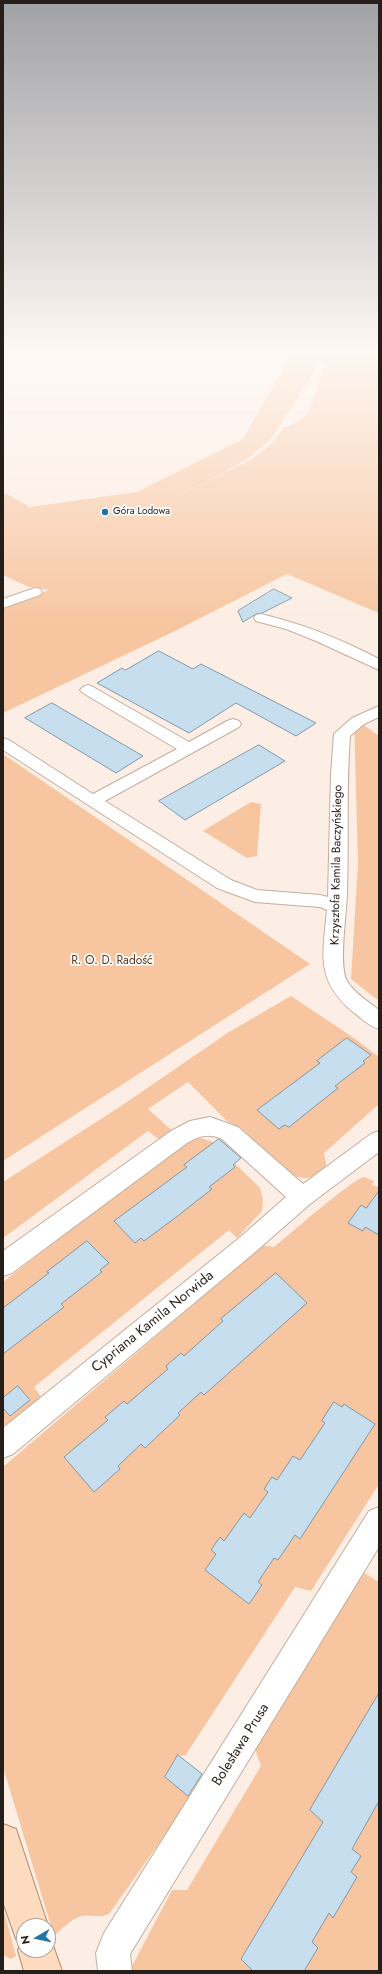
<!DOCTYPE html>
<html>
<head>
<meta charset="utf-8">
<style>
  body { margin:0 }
  #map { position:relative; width:382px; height:1974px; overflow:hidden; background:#fceee4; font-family:Jost,sans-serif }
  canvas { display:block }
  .frame { position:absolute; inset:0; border:4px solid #261e18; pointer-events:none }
  .north { position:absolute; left:16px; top:1918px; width:40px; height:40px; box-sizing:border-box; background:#fefefe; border:1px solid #a8a4a2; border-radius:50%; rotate:261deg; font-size:11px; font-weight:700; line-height:16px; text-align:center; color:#261e18 }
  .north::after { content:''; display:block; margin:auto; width:14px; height:18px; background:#1d76a5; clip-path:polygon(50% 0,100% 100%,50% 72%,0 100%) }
</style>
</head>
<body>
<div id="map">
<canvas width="382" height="1974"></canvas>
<div class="frame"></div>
<div class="north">N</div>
</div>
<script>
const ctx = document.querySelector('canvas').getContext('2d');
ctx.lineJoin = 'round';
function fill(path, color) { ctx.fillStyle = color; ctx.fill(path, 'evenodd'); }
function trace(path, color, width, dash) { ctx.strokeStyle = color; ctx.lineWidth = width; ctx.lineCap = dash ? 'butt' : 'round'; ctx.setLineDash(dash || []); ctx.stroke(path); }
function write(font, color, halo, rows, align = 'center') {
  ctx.font = font + ' Jost,sans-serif'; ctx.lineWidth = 3.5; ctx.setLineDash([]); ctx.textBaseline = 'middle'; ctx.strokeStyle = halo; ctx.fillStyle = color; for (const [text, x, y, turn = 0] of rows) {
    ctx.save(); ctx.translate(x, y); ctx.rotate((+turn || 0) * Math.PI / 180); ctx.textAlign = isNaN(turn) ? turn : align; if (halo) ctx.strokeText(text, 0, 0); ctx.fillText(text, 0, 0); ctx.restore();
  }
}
const green = new Path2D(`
  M288 349H379V613L287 574 177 630 3 713V609L49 590 29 587 3 575V492L30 507 137 492 243 439 293 351ZM307 357 327 365C317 379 315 406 304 417 300 421 292 424 287 427L284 426 273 443 248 461 146 512 223 473 250 457 271 439 315 371 316 361Z
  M354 718 379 736V1001L351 979 358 863Z
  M3 754 310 964 3 1161Z
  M251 802 261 804 257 856 247 858 203 831Z
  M291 996 354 1038 379 1057V1104L324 1153 327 1169C324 1171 319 1176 314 1177 287 1184 267 1155 250 1139V1136L240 1127 228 1122 188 1082 148 1109 179 1137 167 1146 148 1131 3 1238V1182L121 1106 229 1032Z
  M201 1138 213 1142 260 1188 263 1200 262 1211 237 1238 229 1230 34 1387 44 1401 16 1423 3 1425V1282L183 1142 192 1139Z
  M364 1177 374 1181 372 1185 379 1187V1484L311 1591 295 1587 185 1756 178 1755 165 1777 191 1798 109 1914C98 1919 93 1914 83 1916 73 1917 61 1930 54 1936L3 1767V1467L263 1245 274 1247C288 1236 352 1179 364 1177Z
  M363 1572 379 1582V1971H131V1968L172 1890H187L261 1766 255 1749Z
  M3 1908 16 1956 11 1959 3 1955Z`);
const building = new Path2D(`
  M274 589 292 598 262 613 256 614 243 622 238 611Z
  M159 651 193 669 201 664 316 723 296 736 236 703 189 733 97 683 122 668 125 670Z
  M52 703 143 756 116 773 25 718Z
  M259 745 285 761 185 820 159 801Z
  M347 1038 371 1055 363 1061 365 1063 335 1086 338 1088 289 1127 284 1125 279 1129 257 1110 320 1063 317 1061Z
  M219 1139 241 1158 233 1165 235 1167 209 1187 212 1189 175 1218 144 1241 141 1238 135 1243 114 1221 187 1167 184 1165Z
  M379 1191V1235L365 1227 363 1231 348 1223 361 1205 366 1208Z
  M87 1241 109 1263 100 1270 102 1272 61 1304 64 1307 3 1354V1308L49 1273 47 1272Z
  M276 1273 307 1303 204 1395 201 1392 178 1413 180 1415 145 1448 141 1444 118 1466 120 1469 94 1492 64 1457 108 1420 105 1417 124 1401 127 1404 168 1369 166 1366 181 1353 184 1356 223 1321 221 1319Z
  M18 1386 30 1400 10 1416 3 1408V1398Z
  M334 1402 342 1407 344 1404 375 1424 300 1539 295 1535 278 1560 274 1558 258 1582 262 1585 249 1604 205 1570 216 1554 211 1550 220 1537 224 1541 244 1513 250 1518 268 1492 264 1489 272 1477 277 1480 293 1456 300 1460 325 1423 322 1421Z
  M379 1693V1801L352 1849 361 1856 351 1872 357 1877 333 1918 329 1913 312 1942 318 1948 304 1971H253L241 1959 323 1822 310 1810Z
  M178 1755 202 1774 188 1796 165 1777Z`);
const minor = new Path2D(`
  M35 588 40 589 42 592 40 595 3 608V599Z
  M261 614C303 624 341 639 379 659V670L316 641 286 629 256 621 254 618 256 615Z
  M88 685 93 687 189 742 227 721 233 719 239 721 241 724 239 727 105 801 231 880 257 890 320 895 328 897 331 774 334 734 352 718 379 706V717L364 724 350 736C346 787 349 839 347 891 347 912 338 965 347 981 354 993 369 1002 379 1010V1029C369 1026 361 1018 353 1012 315 980 323 954 327 910L320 907 255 902 217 888 3 750V738L9 740 93 794 177 749 83 693 80 690 83 687Z
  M210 1117 238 1127 303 1184 371 1134 379 1131V1152L310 1204 254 1253 13 1454 3 1458V1428L238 1239 286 1197 222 1139C209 1133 199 1136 187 1143L12 1273 3 1276V1251L171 1131 190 1121Z
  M379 1507V1547L130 1954 132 1971H98L96 1953 104 1933 369 1511Z`);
const major = new Path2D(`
  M3 1824 16 1829 48 1926H24V1950H48V1936L50 1937 62 1971H24L18 1950 21 1942 16 1939 3 1902Z`);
const markers = [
  [105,512,4,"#1d76a5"]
];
const farPoinames = [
  ["Góra Lodowa",113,512]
];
const streetNames = [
  ["Krzysztofa Kamila Baczyńskiego",337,865,-89]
];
const parkNames = [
  ["R. O. D. Radość",112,961]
];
const nearStreetnames = [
  ["Cypriana Kamila Norwida",153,1322,-39],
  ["Bolesława Prusa",241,1745,-58]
];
fill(green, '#f7c6a1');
fill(building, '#c6deee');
trace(building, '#8399a8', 1);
trace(minor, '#c3ae9e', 2);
trace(major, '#b28969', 2);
fill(minor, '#fff');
fill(major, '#fedbbf');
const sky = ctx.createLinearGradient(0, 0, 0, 626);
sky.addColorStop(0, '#a1a2a6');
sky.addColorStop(0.56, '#fef7f3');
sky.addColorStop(1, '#fef7f300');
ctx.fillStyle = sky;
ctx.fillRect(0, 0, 382, 626);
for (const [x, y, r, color] of markers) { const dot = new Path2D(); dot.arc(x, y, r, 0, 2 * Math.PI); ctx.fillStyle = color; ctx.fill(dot); trace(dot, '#fefefe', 1.5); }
write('10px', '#261e18', '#fefefe', farPoinames, 'left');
write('12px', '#261e18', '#fefefe', streetNames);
write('12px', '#5c3b1f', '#fefefe', parkNames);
write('14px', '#261e18', '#fefefe', nearStreetnames);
</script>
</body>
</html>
